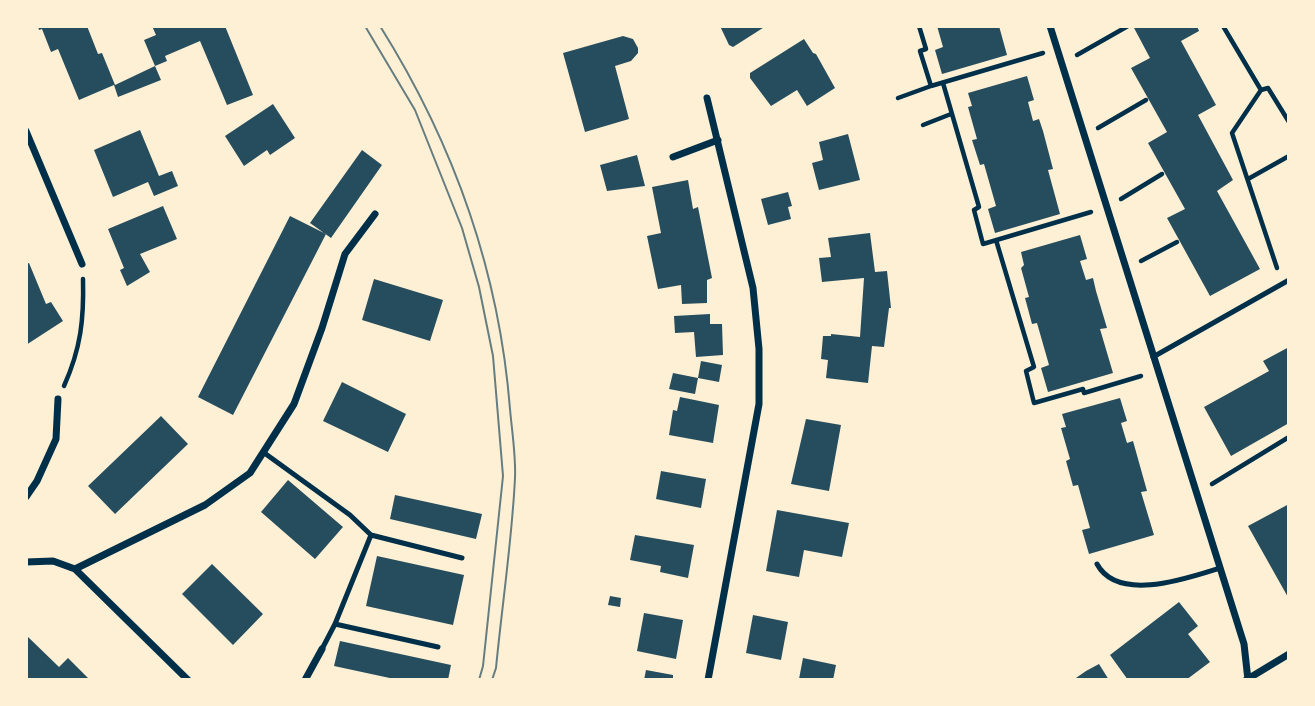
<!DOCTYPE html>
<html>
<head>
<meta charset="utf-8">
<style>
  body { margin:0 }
  #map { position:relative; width:1315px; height:706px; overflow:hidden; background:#fdf0d5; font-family:Literata,serif }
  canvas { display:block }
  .frame { position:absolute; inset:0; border:28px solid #fdf0d5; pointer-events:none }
</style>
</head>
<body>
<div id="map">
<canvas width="1315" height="706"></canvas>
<div class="frame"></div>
</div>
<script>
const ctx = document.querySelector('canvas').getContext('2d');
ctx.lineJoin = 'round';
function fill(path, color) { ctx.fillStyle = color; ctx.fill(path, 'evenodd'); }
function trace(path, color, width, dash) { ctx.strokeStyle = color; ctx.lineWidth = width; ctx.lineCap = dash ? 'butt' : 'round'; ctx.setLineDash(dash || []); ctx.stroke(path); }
const building = new Path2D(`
  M38 26H87L98 54 102 53 115 85 155 66 161 80 118 97 114 85 79 100 58 49 51 52 42 29 39 30Z
  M152 26H225L253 95 227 105 200 41 165 56 167 61 155 66 144 40 156 35Z
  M720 26H766L733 47 729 45Z
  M937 26H999L1007 55 942 74 935 50 943 47Z
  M1133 26H1197L1199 31 1181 41 1216 105 1198 115 1233 180 1217 191 1260 269 1210 296 1167 218 1185 209 1148 143 1167 132 1131 68 1150 58Z
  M623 36 633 39 638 48V53L631 61 615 66 629 119 585 132 563 53Z
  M804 39 813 53 816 54 835 88 807 106 797 90 771 106 750 78V73Z
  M1027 76 1034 100 1028 102 1033 121 1039 119 1043 131 1053 169 1048 170 1060 214 995 233 988 209 996 206 984 164 980 165 972 140 977 139 968 107 972 106 968 93Z
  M273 104 295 138 270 155 267 150 244 166 225 136Z
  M140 130 159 176 172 171 178 186 154 196 148 182 113 197 94 150Z
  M848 134 860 180 819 190 812 163 823 160 819 142Z
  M362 150 382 165 331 238 310 223Z
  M637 155 645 186 607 191 600 165Z
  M688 180 693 209 698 207 712 278 707 280V303L682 304 681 285 658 289 647 236 661 233 652 187Z
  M788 192 792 206 788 207 791 219 768 225 761 199Z
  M163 206 177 239 140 254 150 272 127 286 120 270 124 268 108 229Z
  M290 216 326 234 233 415 198 397Z
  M870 233 875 272 887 271 891 308H889L884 347 872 346 868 383 826 378 828 360 821 359 823 336H831V334L860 337 864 278 822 282 819 258 831 257 828 238Z
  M1080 235 1087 259 1080 261 1086 280 1093 278 1096 291 1107 328 1100 329 1113 373 1048 392 1041 368 1049 365 1037 323 1032 324 1025 298 1029 297 1021 268 1024 265 1021 252Z
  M29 263 46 304 51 302 63 321 26 345V264Z
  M374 279 443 300 430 341 362 320Z
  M710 314V324H722L723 355 696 357 694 332 675 333 674 316Z
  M1289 347V423L1231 456 1204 407 1269 371 1263 361Z
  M701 361 722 365 719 382 698 378 695 394 669 389 673 373 698 378Z
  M342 382 406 414 388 452 323 421Z
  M680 397 719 405 713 443 669 435 673 410 677 411Z
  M1120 398 1127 421 1121 423 1127 443 1133 441 1147 491 1141 492 1154 535 1089 554 1082 530 1090 528 1078 485 1073 486 1066 461 1070 459 1061 428 1066 427 1062 414Z
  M161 416 188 444 115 514 88 486Z
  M806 419 841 425 829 491 791 484Z
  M661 471 706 479 701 508 656 499Z
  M288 480 343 527 315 559 261 512Z
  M395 495 482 514 476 539 390 519Z
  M1289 504V599L1248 526Z
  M777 510 849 523 842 557 804 550 799 577 766 571Z
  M635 535 694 545 688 578 660 572 661 566 630 560Z
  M377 556 464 575 453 625 366 606Z
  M212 564 263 614 233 645 182 594Z
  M610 596 621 598 620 607 608 605Z
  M1179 602 1198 626 1188 634 1210 662 1186 680H1128L1110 655Z
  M644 613 683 620 676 659 637 651Z
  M753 615 788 622 781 660 746 653Z
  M26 635 59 667 68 658 90 680H26Z
  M340 641 451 665 448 680H399L334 666Z
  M803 658 836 665 833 680 799 679Z
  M1099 664 1109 680H1073L1086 671Z
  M646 670 673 675V680H644Z`);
const path = new Path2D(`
  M919 26 926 49 920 51 931 86
  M1223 26 1261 90 1232 133 1277 268
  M1077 55 1128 26
  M943 83 979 207 974 210 983 244 1091 212
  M1261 90 1268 88 1289 122
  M898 98 931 86 1043 53
  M923 125 951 114
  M1098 128 1146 100
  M1248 179 1289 156
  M1121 199 1162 174
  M996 240 1034 367 1026 371 1034 403 1083 389 1084 393 1141 376
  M1141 261 1177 242
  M64 386C81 348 84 319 83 279
  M1212 484 1289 437`);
const service = new Path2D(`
  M1153 357 1289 280
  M263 452 350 515 371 535 335 624 322 649
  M371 535 462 558
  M1097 564C1118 603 1188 578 1220 568
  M335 624 438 647`);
const minor = new Path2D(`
  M1050 26 1244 644 1248 680
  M707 98 753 288 759 349V404L708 680
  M26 131 82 264
  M673 157 718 140
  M26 497 37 481 56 439 58 399
  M26 562 53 561 75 569 188 680
  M75 569 205 505 250 473 294 404 322 328 345 254 375 214
  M305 680 322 649
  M1246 680 1289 654`);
const tram = new Path2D(`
  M365 26 415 110 462 228 479 287 493 356 503 476 483 666 479 680
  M380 26C454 144 499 270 510 409 512 432 516 456 515 478 512 541 502 605 496 668L492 680`);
fill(building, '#264d5e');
trace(path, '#003049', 4.5);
trace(service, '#003049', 5);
trace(minor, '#003049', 7);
trace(tram, '#657d81', 2);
</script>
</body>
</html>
